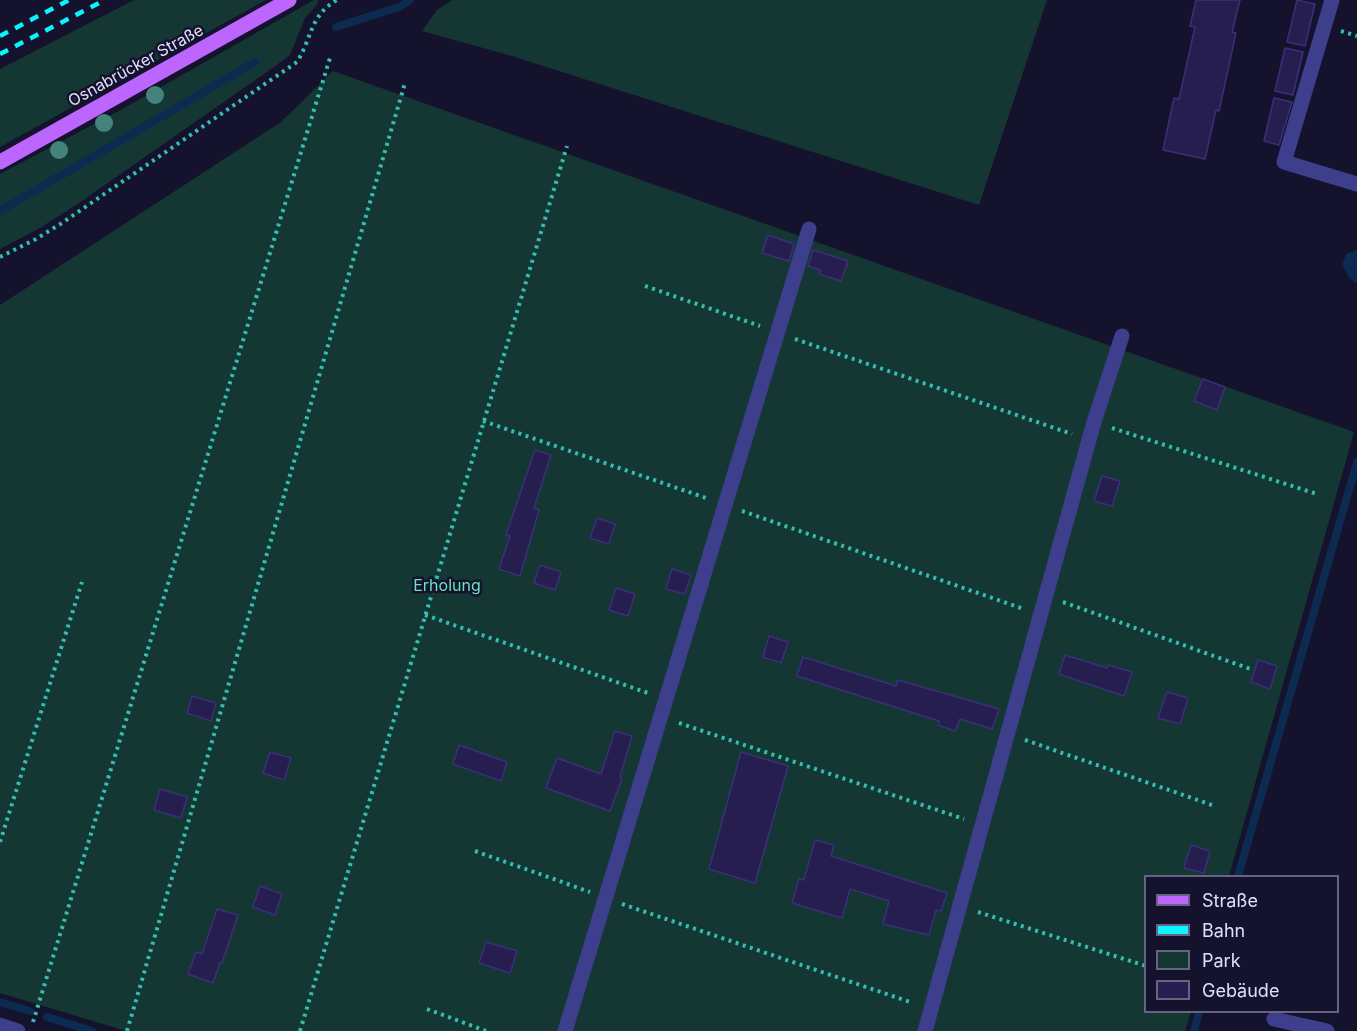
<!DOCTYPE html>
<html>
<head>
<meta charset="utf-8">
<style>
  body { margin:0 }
  #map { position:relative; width:1357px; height:1031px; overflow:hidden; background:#15122d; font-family:Inter,sans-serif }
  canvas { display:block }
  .legend { position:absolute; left:1144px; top:875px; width:195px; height:138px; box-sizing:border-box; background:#15122d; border:2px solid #666481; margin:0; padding:8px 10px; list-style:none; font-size:18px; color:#e0deff }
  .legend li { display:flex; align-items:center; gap:12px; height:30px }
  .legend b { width:30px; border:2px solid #666481 }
</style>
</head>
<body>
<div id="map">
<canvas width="1357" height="1031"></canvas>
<ul class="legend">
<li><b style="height:8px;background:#bc65ff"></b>Straße</li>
<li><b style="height:8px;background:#0af5ff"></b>Bahn</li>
<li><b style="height:16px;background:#153734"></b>Park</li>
<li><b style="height:16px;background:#251e4e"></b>Gebäude</li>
</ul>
</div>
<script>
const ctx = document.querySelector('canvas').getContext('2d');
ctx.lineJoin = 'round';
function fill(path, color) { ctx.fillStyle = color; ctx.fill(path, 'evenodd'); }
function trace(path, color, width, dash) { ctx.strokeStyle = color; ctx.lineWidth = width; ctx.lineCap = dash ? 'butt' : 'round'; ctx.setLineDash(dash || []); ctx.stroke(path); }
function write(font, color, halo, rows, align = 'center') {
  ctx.font = font + ' Inter,sans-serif'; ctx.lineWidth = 5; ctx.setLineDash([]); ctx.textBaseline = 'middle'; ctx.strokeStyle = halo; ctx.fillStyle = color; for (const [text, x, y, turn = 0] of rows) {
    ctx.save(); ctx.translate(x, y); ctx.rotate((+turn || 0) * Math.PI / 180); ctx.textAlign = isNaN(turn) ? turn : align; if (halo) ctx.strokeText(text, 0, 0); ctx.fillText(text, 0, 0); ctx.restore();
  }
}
const green = new Path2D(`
  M134 0H266L0 147V69Z
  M314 0H318L317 5 305 18 290 55 274 67 79 203 40 228 0 249V174L126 107Z
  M452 0H1047L979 205 512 56 422 31 437 10Z
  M333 71 1354 432 1229 876H1146V1012H1191L1185 1031H126L0 993V305L281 122Z`);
const water = new Path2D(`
  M1357 250V283L1350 279 1342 265 1346 254Z`);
const stream = new Path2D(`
  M336 27 399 7 410 0
  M0 211 255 62
  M1238 876 1357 462
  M0 1002 30 1011
  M47 1017 92 1031
  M1194 1031 1199 1012`);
const building = new Path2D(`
  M1196 0H1240L1232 32 1236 33 1219 111 1216 110 1205 159 1163 150 1174 98 1179 99 1195 27 1190 26Z
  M1297 0 1315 4 1305 46 1287 42Z
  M1285 48 1303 52 1293 95 1275 91Z
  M1274 98 1292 102 1279 145 1264 141Z
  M768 235 794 244 789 261 762 253Z
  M813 250 848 261 841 281 819 274 821 270 808 266Z
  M1203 379 1225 387 1217 410 1194 401Z
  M535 450 551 455 534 508 539 510 520 576 499 569 510 536 506 535Z
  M1102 476 1120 481 1112 506 1094 501Z
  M597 518 615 524 609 544 590 538Z
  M540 565 561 572 555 590 534 583Z
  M672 569 691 575 685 594 666 589Z
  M616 588 635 594 628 616 609 610Z
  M769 636 788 642 781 663 763 657Z
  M1065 655 1107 668 1108 665 1132 672 1124 696 1059 674Z
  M803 657 896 686 898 680 999 709 992 729 960 719 955 731 938 725 939 721 797 676Z
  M1258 660 1277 666 1270 689 1251 682Z
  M1167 692 1188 698 1180 724 1158 718Z
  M192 696 216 703 211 721 187 713Z
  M615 731 632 736 620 777 622 778 610 811 546 788 557 758 601 774Z
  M459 745 507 762 501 781 453 764Z
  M270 752 291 758 284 780 263 773Z
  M741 752 788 766 755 883 709 869Z
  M160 789 187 797 181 818 154 810Z
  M815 840 834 845 831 856 947 893 941 911 936 910 929 935 883 924 889 901 850 889 842 918 792 903 799 879 804 880Z
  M1191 845 1210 851 1204 873 1184 868Z
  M260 886 282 894 275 915 253 907Z
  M217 909 238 915 222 963 220 962 213 983 188 974 196 952 202 954Z
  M486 942 517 951 510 973 479 963Z`);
const path = new Path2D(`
  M1341 31 1357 36
  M0 257 36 239 62 223 297 62C312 38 310 15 337 0
  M645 286 760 326
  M795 339 1072 434
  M483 421 709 499
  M1112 428 1317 494
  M742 511 1024 609
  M1063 602 1253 670
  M425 615 648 693
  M679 723 964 819
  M1025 740 1212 805
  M0 842 82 582
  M475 851 590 892
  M622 904 913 1003
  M978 912 1146 966
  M427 1009 486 1031
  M33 1022 330 58
  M127 1031 405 83
  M300 1031 567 146`);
const minor = new Path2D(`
  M1332 0 1284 162 1357 184
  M1274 1019 1327 1031
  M0 1025 18 1031
  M565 1031 809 229
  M925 1031 1094 422 1122 336`);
const major = new Path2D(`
  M0 162 289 0`);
const rail = new Path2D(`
  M0 36 69 0
  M0 54 105 0`);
const trees = [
  [155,95],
  [104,123],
  [59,150]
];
const streetNames = [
  ["Osnabrücker Straße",136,66,-29]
];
const parkNames = [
  ["Erholung",447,586]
];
fill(green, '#153734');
fill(water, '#0d2a51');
trace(stream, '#0d2a51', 8);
fill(building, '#251e4e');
trace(building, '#3a307a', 1.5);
trace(path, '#31c0af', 4, [3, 4.5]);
trace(minor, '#3d3f8c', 15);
trace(major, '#bc65ff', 15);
trace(rail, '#0af5ff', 4.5, [9, 8]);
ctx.fillStyle = '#42847c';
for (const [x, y] of trees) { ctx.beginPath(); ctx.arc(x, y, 9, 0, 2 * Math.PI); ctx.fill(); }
write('16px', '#e0deff', '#15122d', streetNames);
write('16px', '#67e2bc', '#15122d', parkNames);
</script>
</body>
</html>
